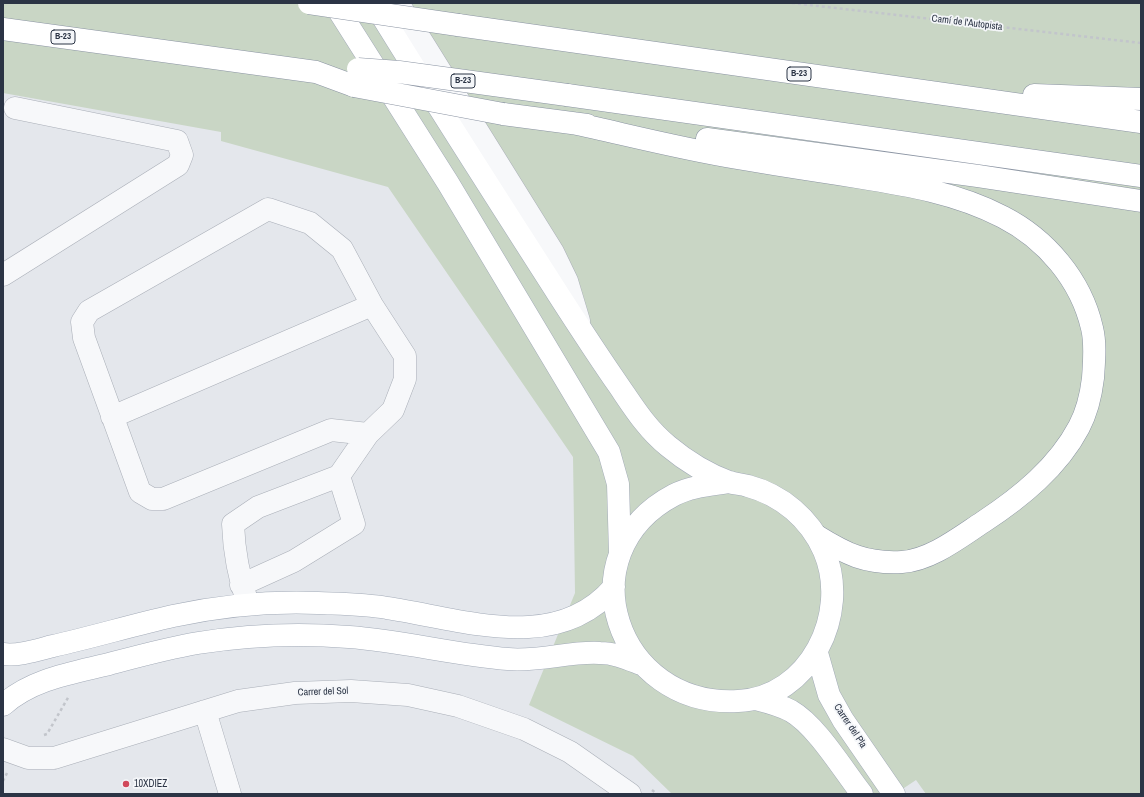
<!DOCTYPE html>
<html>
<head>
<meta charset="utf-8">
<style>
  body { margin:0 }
  #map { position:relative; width:1144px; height:797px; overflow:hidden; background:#e4e7ec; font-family:"Archivo Narrow",sans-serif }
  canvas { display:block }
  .frame { position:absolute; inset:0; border:4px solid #2b3445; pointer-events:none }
</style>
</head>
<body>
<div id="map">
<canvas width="1144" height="797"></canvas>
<div class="frame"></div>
</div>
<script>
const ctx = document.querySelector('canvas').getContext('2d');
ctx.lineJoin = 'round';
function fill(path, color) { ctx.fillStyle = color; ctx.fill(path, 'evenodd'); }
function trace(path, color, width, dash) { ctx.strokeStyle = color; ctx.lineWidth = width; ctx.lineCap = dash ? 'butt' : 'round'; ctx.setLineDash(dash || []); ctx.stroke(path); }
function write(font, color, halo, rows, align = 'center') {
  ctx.font = font + ' "Archivo Narrow",sans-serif'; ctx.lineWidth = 3.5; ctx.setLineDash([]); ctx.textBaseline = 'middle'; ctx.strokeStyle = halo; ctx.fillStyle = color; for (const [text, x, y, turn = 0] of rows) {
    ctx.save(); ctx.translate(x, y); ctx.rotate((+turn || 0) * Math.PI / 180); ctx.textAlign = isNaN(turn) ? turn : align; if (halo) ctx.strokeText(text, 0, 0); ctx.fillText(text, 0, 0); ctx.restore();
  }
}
const green = new Path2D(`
  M3 3H1141V794H926L916 780 895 794H672L633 756 529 705 575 593 573 457 388 187 221 141V132L3 93Z`);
const path = new Path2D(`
  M792 3 1141 43
  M44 735 47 734 69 696
  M3 781 7 773
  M652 790 657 794`);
const minor = new Path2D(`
  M398 3 553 252 567 281 579 321
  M3 275 178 165 182 155 177 141 15 108
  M112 417 372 305
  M339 476 368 434 393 410 405 379V356L372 305 342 249 310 223 268 209 89 311 82 322 84 338 140 492 152 499H163L331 430 368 434
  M241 585 294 561 354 524 339 476 258 507 233 524C234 552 239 578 248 604
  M205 711 230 794
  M3 749 28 758H54L238 701 295 693 351 691 408 695 458 706 524 729 570 752 630 794`);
const major = new Path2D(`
  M334 3 448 183 609 452 618 484 620 553
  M374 3C434 101 496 197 558 294 578 325 598 356 619 386 634 408 647 429 668 446 686 461 707 474 729 482 735 484 742 484 748 486 782 495 810 519 824 551 851 614 809 698 738 701 616 708 564 553 674 495 691 486 711 485 730 482
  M817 653 829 695 843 720 894 794
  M3 654C19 656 37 650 53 646 93 637 133 625 173 616 220 606 269 601 318 603 341 604 365 604 387 608 462 619 556 655 614 587
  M756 699C768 702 780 705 791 711 817 726 843 770 862 794
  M3 705C32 679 72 673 109 664 139 656 168 648 198 643 248 635 299 633 349 637 403 641 455 655 508 659 539 662 570 651 600 653 615 653 628 659 641 664`);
const highway = new Path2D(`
  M458 25 1141 122
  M3 29 316 72 354 86
  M567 95 1141 176
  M1034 95 1141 99
  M503 114 587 125
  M573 123C628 135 682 149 737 158 777 165 817 171 857 177 907 185 957 193 1003 217 1046 239 1081 280 1092 328 1096 344 1094 362 1093 378 1091 395 1087 412 1079 427 1058 467 1021 497 983 522 960 537 931 560 902 562 866 564 846 554 817 536
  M707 139 978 176 1141 201`);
const highwayBridge = new Path2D(`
  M309 3 458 25
  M358 69 399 72 567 95
  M354 86 503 114`);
const markers = [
  [126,784,4,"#d1495b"]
];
const shields = [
  [63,37,24],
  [799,74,24],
  [463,81,24]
];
const shieldNames = [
  ["B-23",63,37],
  ["B-23",799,74],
  ["B-23",463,81]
];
const streetNames = [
  ["Camí de l'Autopista",967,23,7],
  ["Carrer del Sol",323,692,-2],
  ["Carrer del Pla",850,726,56]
];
const poiNames = [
  ["10XDIEZ",134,784]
];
fill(green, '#c9d6c5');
trace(minor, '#a9aeb7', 23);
trace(major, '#a3abb8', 23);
trace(highway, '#8b94a3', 23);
trace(path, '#c2c5cb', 2.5, [3, 3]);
trace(minor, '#f7f8fa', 22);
trace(major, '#fff', 22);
trace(highway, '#fff', 22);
trace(highwayBridge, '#8b94a3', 23, []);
trace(highwayBridge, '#fff', 22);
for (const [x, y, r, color] of markers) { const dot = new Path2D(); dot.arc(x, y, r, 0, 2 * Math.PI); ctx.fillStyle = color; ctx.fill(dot); trace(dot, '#f4f6f9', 1.5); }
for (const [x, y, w] of shields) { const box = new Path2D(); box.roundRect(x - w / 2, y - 7, w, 14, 3); ctx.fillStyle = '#f4f6f9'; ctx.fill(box); trace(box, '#2b3445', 1); }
write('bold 9px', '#2b3445', null, shieldNames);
write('10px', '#2b3445', '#f4f6f9', streetNames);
write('10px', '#2b3445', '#f4f6f9', poiNames, 'left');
</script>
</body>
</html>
